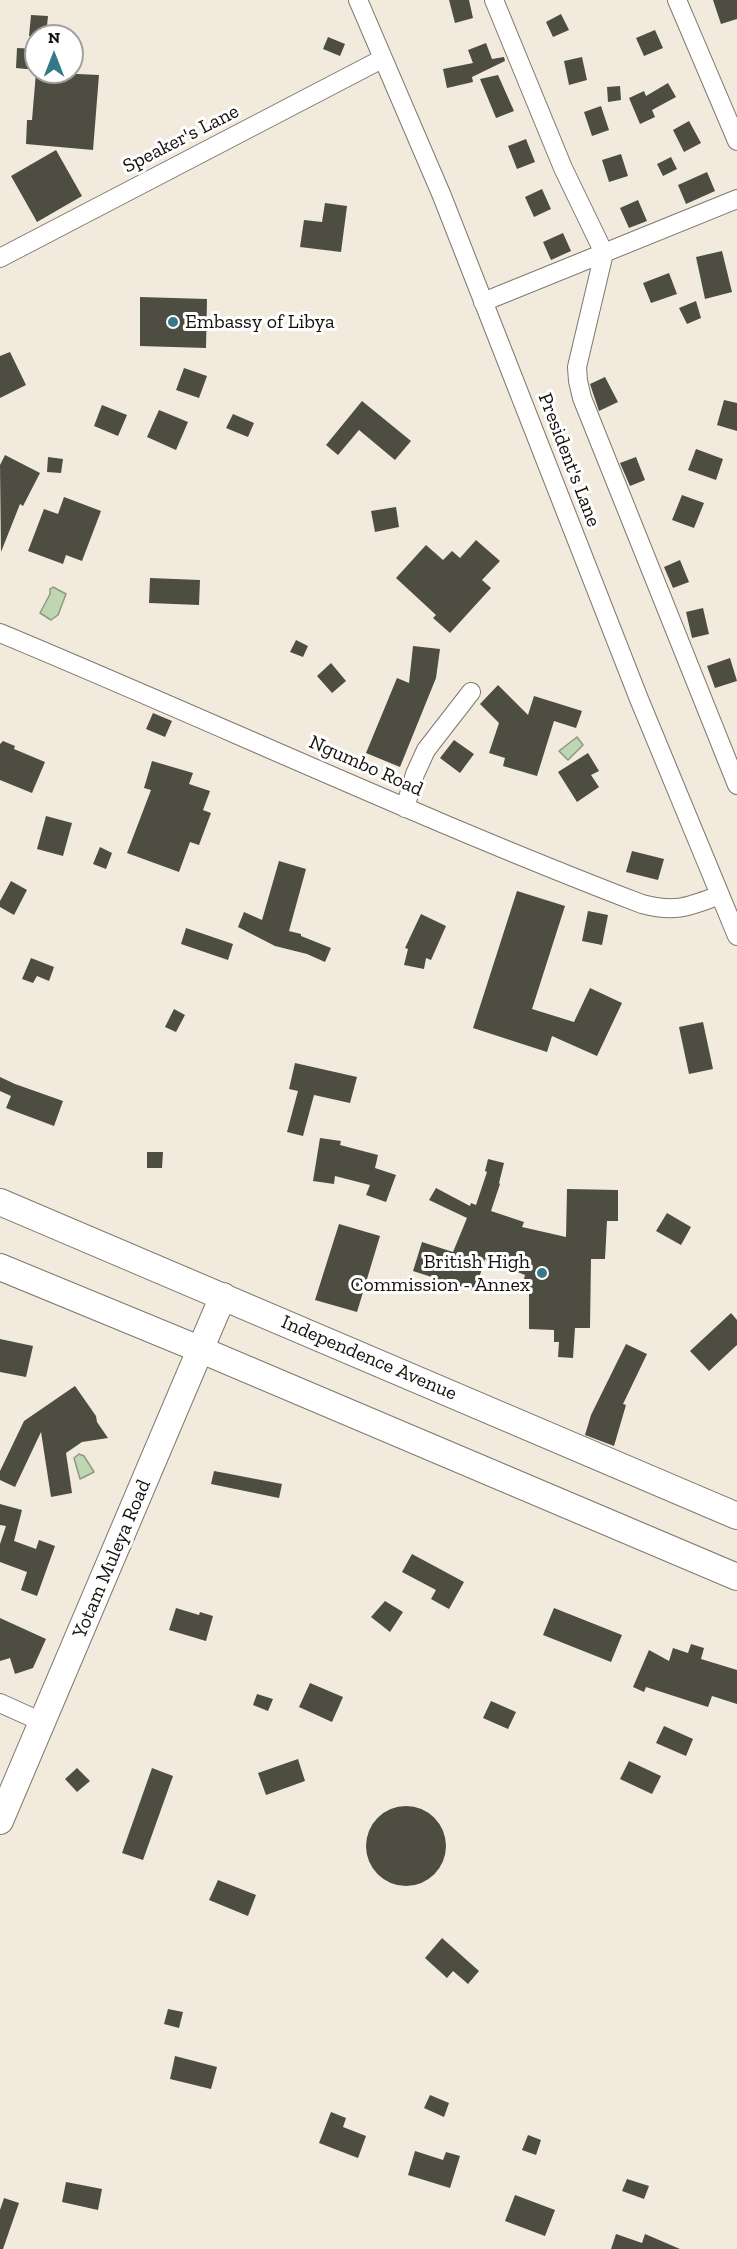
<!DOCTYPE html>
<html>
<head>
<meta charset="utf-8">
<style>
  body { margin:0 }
  #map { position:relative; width:737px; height:2249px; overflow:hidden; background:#f2eadd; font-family:"Zilla Slab",serif }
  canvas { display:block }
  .north { position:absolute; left:24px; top:24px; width:60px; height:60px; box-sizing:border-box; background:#fff; border:2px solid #a1a09e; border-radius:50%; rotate:0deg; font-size:16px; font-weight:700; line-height:24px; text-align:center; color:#14120d }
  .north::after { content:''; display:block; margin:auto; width:21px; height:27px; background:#347987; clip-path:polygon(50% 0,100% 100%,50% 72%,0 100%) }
</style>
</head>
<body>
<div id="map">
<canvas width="737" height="2249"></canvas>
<div class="north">N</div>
</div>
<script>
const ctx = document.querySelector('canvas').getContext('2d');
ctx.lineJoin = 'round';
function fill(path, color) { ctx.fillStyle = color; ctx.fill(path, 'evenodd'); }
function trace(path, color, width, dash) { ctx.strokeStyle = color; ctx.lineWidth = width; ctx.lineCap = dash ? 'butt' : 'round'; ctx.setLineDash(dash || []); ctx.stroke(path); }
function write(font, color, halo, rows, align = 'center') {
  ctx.font = font + ' "Zilla Slab",serif'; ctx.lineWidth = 6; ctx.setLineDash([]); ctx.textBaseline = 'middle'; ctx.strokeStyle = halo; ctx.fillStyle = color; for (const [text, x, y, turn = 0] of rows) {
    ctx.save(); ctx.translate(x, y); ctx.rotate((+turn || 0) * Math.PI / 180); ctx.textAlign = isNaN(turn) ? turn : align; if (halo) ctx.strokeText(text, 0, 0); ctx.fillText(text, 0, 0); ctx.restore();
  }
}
const water = new Path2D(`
  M53 587 66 594 58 615 51 620 40 613 50 594V589Z
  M577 737 583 745 568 760 559 751Z
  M79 1454 84 1456 94 1472 80 1479 74 1458Z`);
const building = new Path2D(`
  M449 0H469L473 18 455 23Z
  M713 0H737V19L721 24Z
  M561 14 569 30 553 37 546 22Z
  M31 15 48 16 46 36H29Z
  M655 30 663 48 644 56 636 38Z
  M328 37 345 44 340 56 323 49Z
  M486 43 492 59 504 57 505 61 472 77 473 82 447 88 443 69 473 63 468 50Z
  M17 48 36 49V70L16 68Z
  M582 57 587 80 569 85 564 61Z
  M36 72 99 75 93 150 26 144 27 120H32Z
  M498 75 514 111 496 118 480 79Z
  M668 83 676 97 652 110 655 117 640 124 629 98 644 91 646 96Z
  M620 86 621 100 608 102 607 87Z
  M601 106 609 130 592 136 584 112Z
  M689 121 701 143 684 152 673 130Z
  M526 139 535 162 517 169 508 146Z
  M56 150 82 196 37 222 11 176Z
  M621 154 628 176 609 182 602 160Z
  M671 157 677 169 663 176 657 164Z
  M707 172 715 191 686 204 678 185Z
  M542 189 551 209 534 217 525 197Z
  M638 200 647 221 629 228 620 208Z
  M325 203 347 206 341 252 300 247 304 220 322 222Z
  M563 233 571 251 551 260 543 242Z
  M722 251 732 292 705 299 696 257Z
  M669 273 677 294 651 303 643 283Z
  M140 297 207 299 206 348 140 346Z
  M696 301 701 318 687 324 679 308Z
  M10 352 26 385 0 398V356Z
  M184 368 207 376 199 398 176 390Z
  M605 377 618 402 599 411 590 384Z
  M724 400 737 403V431L717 425Z
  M362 401 411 441 395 460 359 430 338 455 326 445Z
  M102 405 127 415 118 436 94 426Z
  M159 410 188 422 176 450 147 437Z
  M233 414 254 423 248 437 226 428Z
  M696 449 723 459 716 480 688 470Z
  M5 455 40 473 23 506 20 504 1 552 0 465Z
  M48 457 63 459 61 473 47 472Z
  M636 457 645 480 630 486 620 463Z
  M682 495 704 503 694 528 672 520Z
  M64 497 101 511 82 561 66 555 63 564 28 551 44 509 58 514Z
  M396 507 399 527 375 532 371 511Z
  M476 540 500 561 482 580 491 588 450 633 433 618 436 615 396 578 426 545 443 560 452 551 460 558Z
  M680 560 689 582 673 588 664 567Z
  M150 578 200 580 199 605 149 603Z
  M703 608 709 634 692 638 686 612Z
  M296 640 308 646 303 657 290 652Z
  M413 646 440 649 436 678 400 767 366 753 397 678 409 683Z
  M730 658 737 681 715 688 707 666Z
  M331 663 346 681 332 693 317 676Z
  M498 685 528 715 534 696 582 711 576 728 554 721 537 776 503 766 505 758 489 753 499 723 480 704Z
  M153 713 172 721 165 737 146 729Z
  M454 740 474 754 460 773 440 758Z
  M3 741 15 746 14 749 45 762 32 793 0 780V744Z
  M588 753 599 771 591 775 599 787 577 802 558 772Z
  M152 761 193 773 189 784 210 791 203 810 211 813 199 845 190 842 179 872 127 853 151 790 144 788Z
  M46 816 72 823 63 856 37 849Z
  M100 847 112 853 106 869 93 864Z
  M632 851 664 859 658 880 626 872Z
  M279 861 306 869 289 931 301 934V936L331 948 325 962 307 954 275 946 238 927 244 912 262 920Z
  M11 881 27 890 14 915 0 907V901Z
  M517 891 565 906 532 1009 574 1022 590 988 622 1003 597 1056 552 1036 547 1052 473 1028Z
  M588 911 608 915 602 945 582 941Z
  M421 914 446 926 431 960 426 958 424 969 404 965 408 949 405 948Z
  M186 928 233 944 228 960 181 944Z
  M31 958 54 967 49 981 37 976 33 983 22 979Z
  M174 1009 185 1015 176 1032 165 1027Z
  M703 1022 713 1069 689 1074 679 1027Z
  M295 1063 357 1077 350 1103 314 1095 303 1136 287 1132 298 1091 289 1089Z
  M0 1077 15 1084 63 1101 54 1126 6 1108 11 1096 0 1091Z
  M320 1138 341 1141 340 1145 378 1155 375 1168 396 1175 386 1202 366 1195 370 1185 335 1176 334 1184 313 1181Z
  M147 1152H163L162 1168H147Z
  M488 1159 504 1163 499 1183 500 1184 491 1211 524 1222 522 1227 566 1237 567 1189 618 1190V1221H607L605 1259H591L590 1328H575L573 1358 558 1357 559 1342H554V1330L529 1329V1288L522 1287 525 1275 485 1259 475 1291 413 1271 422 1242 453 1252 467 1218 429 1200 436 1188 470 1206 471 1203 476 1205 487 1172 485 1171Z
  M667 1213 691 1227 681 1245 656 1231Z
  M339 1224 380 1236 357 1312 315 1300Z
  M731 1313 737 1320V1345L709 1371 690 1351Z
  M0 1339 33 1346 26 1377 0 1372Z
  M626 1344 647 1354 623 1404 626 1405 614 1446 585 1435 591 1415Z
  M75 1386 96 1416 97 1422 108 1438 82 1442 66 1453 72 1493 51 1497 41 1432 15 1487 0 1480V1471L24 1421Z
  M214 1471 282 1484 279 1498 211 1484Z
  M0 1504 22 1510 14 1541 36 1549 39 1540 55 1546 37 1596 21 1590 27 1572 0 1562V1544L6 1526 0 1525Z
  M412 1554 464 1582 449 1609 431 1599 436 1590 402 1572Z
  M385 1601 403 1612 390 1632 371 1617Z
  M176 1608 199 1615 200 1612 213 1616 206 1641 169 1630Z
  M554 1608 622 1635 611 1662 543 1635Z
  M0 1618 46 1639 33 1668 15 1674 10 1658 0 1661Z
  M691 1644 704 1648 701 1659 737 1670V1704L712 1696 708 1707 646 1687 644 1692 633 1687 649 1650 669 1661 673 1648 688 1653Z
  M310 1683 343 1697 332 1722 299 1707Z
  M257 1694 273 1699 268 1711 253 1705Z
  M491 1701 516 1712 508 1729 483 1718Z
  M664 1726 693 1739 686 1756 656 1743Z
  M298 1759 305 1781 266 1795 258 1773Z
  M629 1761 661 1776 652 1794 620 1779Z
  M77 1768 90 1781 77 1792 65 1779Z
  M152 1768 173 1776 143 1860 122 1853Z
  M366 1846a40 40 0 1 1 80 0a40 40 0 1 1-80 0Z
  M218 1880 256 1895 248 1916 209 1900Z
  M442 1938 479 1971 468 1984 453 1971 447 1978 425 1958Z
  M168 2009 183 2012 179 2028 164 2024Z
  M175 2056 217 2067 211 2089 170 2079Z
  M430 2095 449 2103 444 2117 424 2108Z
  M331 2112 346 2118 343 2127 366 2136 358 2158 319 2143Z
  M528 2135 541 2140 536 2155 522 2150Z
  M415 2151 443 2160 446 2152 460 2156 450 2188 408 2175Z
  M627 2179 649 2186 644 2199 622 2191Z
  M66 2182 102 2189 98 2210 62 2202Z
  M515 2195 555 2210 545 2236 505 2221Z
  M4 2198 19 2203 3 2249H0V2210Z
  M616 2234 642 2243 645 2234 680 2249H611Z`);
const street = new Path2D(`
  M358 0 442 196 639 699 737 936
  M494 0 563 168 604 253 577 367 578 381 582 398 737 785
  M677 0 737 141
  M0 258 382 59
  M483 302 737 199
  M0 633C214 722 425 821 642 904 676 913 688 907 720 895
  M405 808 415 774 426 750 471 692
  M0 1703 42 1722`);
const secondary = new Path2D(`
  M0 1202 737 1516
  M0 1267 199 1349 737 1577
  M0 1821 223 1296`);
const markers = [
  [173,322,6,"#347987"],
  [542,1273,6,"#347987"]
];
const streetNames = [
  ["Speaker's Lane",181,139,-27],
  ["President's Lane",569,460,69],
  ["Ngumbo Road",366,766,24],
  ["Independence Avenue",369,1358,23],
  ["Yotam Muleya Road",112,1559,-67]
];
const poiNames = [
  ["Embassy of Libya",185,322],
  ["British High",530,1262,"right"],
  ["Commission - Annex",530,1285,"right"]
];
fill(water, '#c0d6b2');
trace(water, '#8c9b80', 1.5);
fill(building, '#4e4d41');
trace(street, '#80786d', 20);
trace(secondary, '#80786d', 28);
trace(street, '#fff', 18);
trace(secondary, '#fff', 26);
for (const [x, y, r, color] of markers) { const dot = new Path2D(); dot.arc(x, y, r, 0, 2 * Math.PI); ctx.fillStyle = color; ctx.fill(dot); trace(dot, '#fff', 2); }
write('20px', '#14120d', '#fff', streetNames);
write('20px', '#14120d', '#fff', poiNames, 'left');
</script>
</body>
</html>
